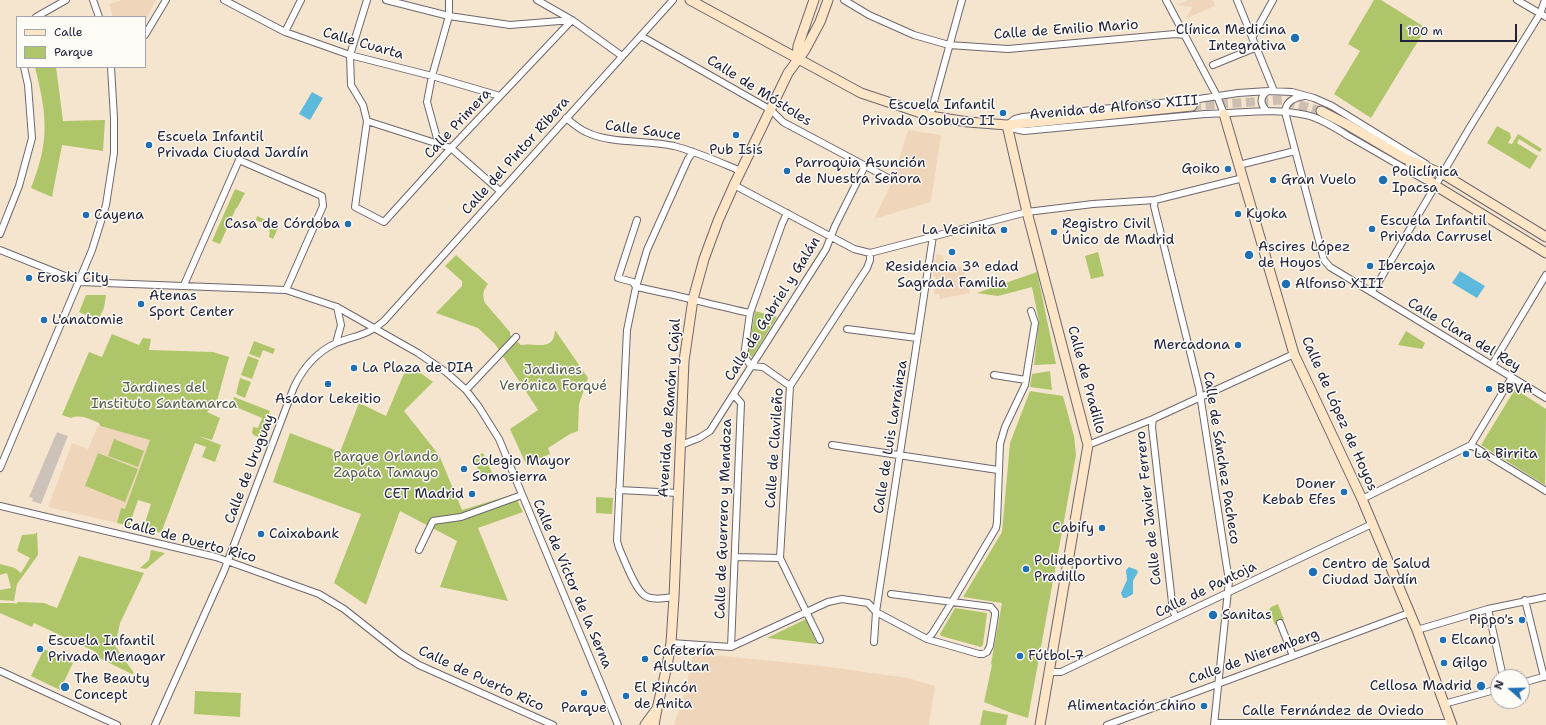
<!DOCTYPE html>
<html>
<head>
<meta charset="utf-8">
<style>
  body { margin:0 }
  #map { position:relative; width:1546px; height:725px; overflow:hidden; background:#f6e5ce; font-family:"Shantell Sans",sans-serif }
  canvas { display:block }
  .legend { position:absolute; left:16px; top:16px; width:130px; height:52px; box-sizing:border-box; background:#fdfcf7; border:1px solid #a5a5ac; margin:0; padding:5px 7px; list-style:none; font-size:12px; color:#22223b }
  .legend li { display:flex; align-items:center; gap:8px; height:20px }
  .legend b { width:20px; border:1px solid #a5a5ac }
  .north { position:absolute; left:1490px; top:669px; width:40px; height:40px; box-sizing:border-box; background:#fdfcf7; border:1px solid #a5a5ac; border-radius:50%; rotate:290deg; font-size:11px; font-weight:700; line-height:16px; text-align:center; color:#22223b }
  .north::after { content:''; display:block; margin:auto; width:14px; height:18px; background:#1f6fb2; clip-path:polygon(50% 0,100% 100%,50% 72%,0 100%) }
  .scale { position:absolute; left:1400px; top:24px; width:117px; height:18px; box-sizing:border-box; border:2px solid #22223b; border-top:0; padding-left:5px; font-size:12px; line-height:14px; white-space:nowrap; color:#22223b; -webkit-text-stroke:3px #fdfcf7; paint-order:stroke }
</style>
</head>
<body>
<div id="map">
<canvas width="1546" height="725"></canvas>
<ul class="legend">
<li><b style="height:5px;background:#fde5c5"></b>Calle</li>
<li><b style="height:11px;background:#aec56a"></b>Parque</li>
</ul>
<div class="north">N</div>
<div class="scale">100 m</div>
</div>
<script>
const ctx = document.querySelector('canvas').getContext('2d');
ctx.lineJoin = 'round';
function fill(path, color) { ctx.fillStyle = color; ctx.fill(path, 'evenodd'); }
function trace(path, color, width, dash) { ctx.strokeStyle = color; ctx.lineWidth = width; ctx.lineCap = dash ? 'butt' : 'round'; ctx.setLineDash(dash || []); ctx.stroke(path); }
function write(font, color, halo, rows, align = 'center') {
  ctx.font = font + ' "Shantell Sans",sans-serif'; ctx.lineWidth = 3; ctx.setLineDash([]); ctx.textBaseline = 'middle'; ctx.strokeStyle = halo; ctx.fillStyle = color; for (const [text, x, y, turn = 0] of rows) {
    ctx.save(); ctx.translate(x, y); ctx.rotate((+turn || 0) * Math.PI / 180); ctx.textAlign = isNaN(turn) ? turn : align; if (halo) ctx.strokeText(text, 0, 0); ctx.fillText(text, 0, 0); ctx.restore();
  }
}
const built = new Path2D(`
  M121 0H156L145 21V17H113L109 4Z
  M1188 0H1213L1215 6 1185 19 1193 7 1177 5Z
  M908 130 941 135 931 202 874 219 892 182Z
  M936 254 942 255 945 264 964 268 970 293 939 299 940 295 934 294 936 277 933 276Z
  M98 426 151 440 125 509H121L117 523 48 507 72 443 88 449Z
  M693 653 823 666 908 678 935 686 929 725H674L685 692Z`);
const industrial = new Path2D(`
  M57 432 68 436 41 504 32 501 33 498 29 497Z`);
const green = new Path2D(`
  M1374 0H1381L1426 28 1371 118 1334 94 1360 51 1348 44Z
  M35 67H56L63 121 105 120 103 151 62 145 52 197 31 188C50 140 47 116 35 67Z
  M1497 126 1510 133 1511 138 1508 143 1512 144 1518 134 1542 149 1540 152 1519 139 1517 143 1538 156 1530 169 1487 143Z
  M235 189 245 193 237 208H236L220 244 212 241Z
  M257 216 279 226 273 239 269 237C272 226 265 224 256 220Z
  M1098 252 1104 276 1091 279 1085 256Z
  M456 255 488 284C483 290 482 295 485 303L510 332V335L521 345C534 342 554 353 555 330L588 378 579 404 578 431 570 434 548 448 550 454 526 464 510 429 538 410 495 344 478 328 436 313 462 286V281L445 266Z
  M1037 272 1056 364 1034 365 1039 321 1032 287 998 296 977 293Z
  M86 295H106L104 308 98 320 79 312Z
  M755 311 777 317 752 357 748 354Z
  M1406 331 1425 343 1422 349 1398 345Z
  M112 334 139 345 143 338 151 339 149 350 213 352 229 357 217 401 207 412 220 418 212 440 198 436 221 445 215 462 202 457 206 447 195 443 161 533 143 529 151 504 138 500 129 526 117 523 121 508 125 509 150 440 100 426 99 423C89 419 81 414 71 418L62 415 89 352 102 357Z
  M254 341 275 349 273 354 263 350 260 358 249 354Z
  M248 356 259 360 252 379 241 375Z
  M408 364 433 382 404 411 439 455 462 510 514 494 523 512 478 528 508 601 440 587 457 541 400 511 366 605 334 583 361 514 273 482 290 433 340 452 359 403 386 416Z
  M1050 371 1052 390 1030 387 1032 374Z
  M240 378 251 382 245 398 236 394Z
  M1515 389 1546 409 1545 485 1481 445Z
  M1030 391 1063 396 1074 436 1076 455 1028 718 1009 712 984 702 992 665 991 664 1002 603 963 597 1002 532 1010 443Z
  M234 397 270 411 261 435 259 437 255 436 252 433 253 427 258 428 262 418 231 405Z
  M114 439 144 451 138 467 108 456Z
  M98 453 138 469 125 502 85 486Z
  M483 453 492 473 481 477 473 457Z
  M596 497 613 498 612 514 596 513Z
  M37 532 38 555 17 584 14 601 0 600V590L11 588 7 573 0 575V564L15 568 21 573 30 558 17 551 22 535 35 534Z
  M151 550 165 553 146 569 140 568 149 560Z
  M79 556 144 573 120 623 115 646 134 673 132 674 95 656 96 652 34 623 32 627 0 613V603H14L16 604 18 602 44 603 57 608Z
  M1278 604 1284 620 1275 625 1269 610 1271 607Z
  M955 608 987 613 983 645 981 647 941 636 940 634Z
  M806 619 817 644 767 638Z
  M44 649 73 663 60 690 31 676Z
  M195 691 241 693 240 717 194 714Z
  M983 710 1008 715 1006 725H980Z`);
const water = new Path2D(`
  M312 92 323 98 310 120 299 114Z
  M1460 271 1485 286 1477 298 1452 283Z
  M1129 567 1137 570 1138 572 1133 581V594L1126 598H1123L1121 593 1127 580 1126 570Z`);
const secondaryTunnel = new Path2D(`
  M1192 106 1282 100 1321 111`);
const street = new Path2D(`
  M93 0 99 17
  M224 0 285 32 350 55 432 76 500 96
  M367 0 350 55 351 85 363 105 367 121 355 207 384 222 451 148 572 20
  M386 0 449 16 510 25 572 20
  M537 0 572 20 622 56
  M844 0 869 15 914 35 949 45 1008 49 1175 34 1185 35
  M1166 0 1217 96 1224 114
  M1237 0 1274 91
  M1517 0 1546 17
  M36 17 66 0
  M285 32 301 0
  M145 35 166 0
  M641 36 771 110 783 122 888 178
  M1253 36 1273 0
  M1213 65 1257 47
  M1304 96C1294 98 1286 101 1285 112L1320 245 1324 260 1330 267 1546 398
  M1267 111C1260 104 1259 97 1268 91
  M930 116 962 0
  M566 118C572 123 579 129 586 132 610 144 647 140 674 146 697 152 719 162 741 171
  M367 121 451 148 500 191
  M438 142 427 102 432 76 449 16V0
  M1239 165 1295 151
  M1425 180C1400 166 1375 151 1350 137 1337 129 1321 118 1306 115 1272 107 1239 114 1205 114L1024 131 1015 129 1007 125 1015 119 1023 117 1054 114 1199 99 1238 93 1268 91 1292 92 1314 98 1332 106 1426 164
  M734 185 854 249 870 253 1027 212 1093 204 1155 200 1243 178
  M1155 200 1154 206 1199 388 1229 581 1214 725
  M637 220 618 278 633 282 636 287C674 294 712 305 750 313
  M0 234 19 186 32 138 28 85 24 67
  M0 250 80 282 286 290 337 307 418 353 446 372 466 390 479 407 499 439 618 725
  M184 285 239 160 322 196 323 206 286 290
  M1371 292 1378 283 1470 127 1540 14 1545 0
  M847 329 917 338
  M336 343 341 325 337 307
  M1492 365 1546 275
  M751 366 744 356 750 313 782 224 787 213
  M751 366 763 367 790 386
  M994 375 1026 380
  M466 390 516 337
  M1153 419 1152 427 1173 611 1176 617
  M681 445 699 438 710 431 826 249 835 226 865 166
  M832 445 998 470
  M1088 445 1153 419 1294 354
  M1471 445 1546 491
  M0 468 92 250 106 205 114 153V118L111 67
  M619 490 678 493
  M1362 499 1471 445 1512 377
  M0 506 216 557 319 594 344 609 401 654 419 665 553 725
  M419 550 433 521 461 517 522 495
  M735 557 780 558
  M674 597C665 598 652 601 644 595 635 589 624 559 619 548L617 541 627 330 636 287 647 250 688 159 693 152
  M1525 600 1544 677
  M1488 609 1503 677
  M1280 623 1293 656
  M1417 630 1488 609 1546 597
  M927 639 932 634 952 602 996 528 997 522 1000 444 1005 427 1025 385 1035 323 1031 311
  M820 640 780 558 790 386 867 268 870 260V253
  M874 642 876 612 933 236
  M671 643 731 647 828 602 842 599 868 603 876 612 927 639 979 654H983L987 652 990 646 995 615V612L991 607 891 594
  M731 647 741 403 734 395
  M0 671 117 725
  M1049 672H1061L1372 524
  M1522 683 1546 676
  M1444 704 1498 689
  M1215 723H1451
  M155 725 224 571 294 387C303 368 317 352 336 343 356 335 367 336 384 321L673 0
  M1107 725 1409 613`);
const secondary = new Path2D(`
  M690 0 861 93 930 116 968 122 1007 125 1192 106
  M797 59 798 46 814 0
  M1321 111 1348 125 1404 158 1443 174 1546 237
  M1224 114 1294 354 1362 499 1417 630 1452 725
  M1007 125 1027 212 1088 445 1040 725
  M1410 163 1436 186 1546 253
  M645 725 656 710
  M654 725 657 709 667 666 671 643 674 597 684 361 693 299 704 259 718 221 734 185 788 73 805 50 820 22 828 0`);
const markers = [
  [1295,38,5,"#1f6fb2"],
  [1003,113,4,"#1f6fb2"],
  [736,135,4,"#1f6fb2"],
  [149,145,4,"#1f6fb2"],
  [1228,169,4,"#1f6fb2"],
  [787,171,4,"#1f6fb2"],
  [1273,180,4,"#1f6fb2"],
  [1383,180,5,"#1f6fb2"],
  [1238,214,4,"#1f6fb2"],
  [86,215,4,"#1f6fb2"],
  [348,224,4,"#1f6fb2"],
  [1372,229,4,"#1f6fb2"],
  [1004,230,4,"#1f6fb2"],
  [1054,232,4,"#1f6fb2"],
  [952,252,4,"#1f6fb2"],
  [1249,255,5,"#1f6fb2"],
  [1370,266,4,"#1f6fb2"],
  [29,278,4,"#1f6fb2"],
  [1286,284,5,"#1f6fb2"],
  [141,304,4,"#1f6fb2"],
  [44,320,4,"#1f6fb2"],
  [1238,345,4,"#1f6fb2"],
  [354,368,4,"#1f6fb2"],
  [328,384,4,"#1f6fb2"],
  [1489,389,4,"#1f6fb2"],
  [1466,454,4,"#1f6fb2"],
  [464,469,4,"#1f6fb2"],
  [1344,492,4,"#1f6fb2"],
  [472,494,4,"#1f6fb2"],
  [1102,528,4,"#1f6fb2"],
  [261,534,4,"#1f6fb2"],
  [1026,569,4,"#1f6fb2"],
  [1313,572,5,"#1f6fb2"],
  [1213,615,5,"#1f6fb2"],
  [1522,620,4,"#1f6fb2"],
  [1443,640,4,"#1f6fb2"],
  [40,649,4,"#1f6fb2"],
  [1020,656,4,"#1f6fb2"],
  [645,659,4,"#1f6fb2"],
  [1444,663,4,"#1f6fb2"],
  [1481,686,5,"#1f6fb2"],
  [65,687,5,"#1f6fb2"],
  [584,693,4,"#1f6fb2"],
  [626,696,4,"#1f6fb2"],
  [1204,706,4,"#1f6fb2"]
];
const streetNames = [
  ["Calle de Emilio Mario",1066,30,-4],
  ["Calle Cuarta",363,44,16],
  ["Calle de Móstoles",759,91,32],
  ["Avenida de Alfonso XIII",1114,108,-5],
  ["Calle Primera",458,124,-47],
  ["Calle Sauce",643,131,8],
  ["Calle del Pintor Ribera",516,156,-48],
  ["Calle de Gabriel y Galán",773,309,-58],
  ["Calle Clara del Rey",1464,335,31],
  ["Calle de Pradillo",1086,380,75],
  ["Avenida de Ramón y Cajal",670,408,-86],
  ["Calle de López de Hoyos",1339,414,66],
  ["Calle de Luis Larrainza",891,437,-81],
  ["Calle de Clavileño",775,448,-86],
  ["Calle de Sánchez Pacheco",1221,458,81],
  ["Calle de Uruguay",250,469,-69],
  ["Calle de Javier Ferrero",1149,508,-96],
  ["Calle de Guerrero y Mendoza",724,519,-88],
  ["Calle de Puerto Rico",190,541,15],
  ["Calle de Víctor de la Serna",572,584,67],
  ["Calle de Pantoja",1206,590,-26],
  ["Calle de Nieremberg",1254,657,-20],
  ["Calle de Puerto Rico",481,679,25],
  ["Calle Fernández de Oviedo",1333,711]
];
const poiNames = [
  ["Clínica Medicina",1286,30,"right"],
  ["Integrativa",1286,46,"right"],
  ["Escuela Infantil",995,105,"right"],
  ["Privada Osobuco II",995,121,"right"],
  ["Escuela Infantil",157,137],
  ["Privada Ciudad Jardín",157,153],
  ["Pub Isis",736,150,"center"],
  ["Parroquia Asunción",795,163],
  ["de Nuestra Señora",795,179],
  ["Goiko",1220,169,"right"],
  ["Policlínica",1392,172],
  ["Ipacsa",1392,188],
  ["Gran Vuelo",1281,180],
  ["Kyoka",1246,214],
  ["Cayena",94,215],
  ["Escuela Infantil",1380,221],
  ["Privada Carrusel",1380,237],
  ["Casa de Córdoba",340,224,"right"],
  ["Registro Civil",1062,224],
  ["Único de Madrid",1062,240],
  ["La Vecinita",996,230,"right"],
  ["Ascires López",1258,247],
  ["de Hoyos",1258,263],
  ["Ibercaja",1378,266],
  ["Residencia 3ª edad",952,267,"center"],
  ["Sagrada Familia",952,283,"center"],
  ["Eroski City",37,278],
  ["Alfonso XIII",1295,284],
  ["Atenas",149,296],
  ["Sport Center",149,312],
  ["L'anatomie",52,320],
  ["Mercadona",1230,345,"right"],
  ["La Plaza de DIA",362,368],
  ["BBVA",1497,389],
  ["Asador Lekeitio",328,399,"center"],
  ["La Birrita",1474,454],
  ["Colegio Mayor",472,461],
  ["Somosierra",472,477],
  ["Doner",1336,484,"right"],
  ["Kebab Efes",1336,500,"right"],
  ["CET Madrid",464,494,"right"],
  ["Cabify",1094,528,"right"],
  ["Caixabank",269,534],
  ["Polideportivo",1034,561],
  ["Pradillo",1034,577],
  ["Centro de Salud",1322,564],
  ["Ciudad Jardín",1322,580],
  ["Sanitas",1222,615],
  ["Pippo's",1514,620,"right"],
  ["Elcano",1451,640],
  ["Escuela Infantil",48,641],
  ["Privada Menagar",48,657],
  ["Cafetería",653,651],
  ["Alsultan",653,667],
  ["Fútbol-7",1028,656],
  ["Gilgo",1452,663],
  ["The Beauty",74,679],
  ["Concept",74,695],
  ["Cellosa Madrid",1472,686,"right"],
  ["El Rincón",634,688],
  ["de Anita",634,704],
  ["Alimentación chino",1196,706,"right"],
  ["Parque",584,708,"center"]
];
const parkNames = [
  ["Jardines",553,370],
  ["Verónica Forqué",553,386],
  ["Jardines del",164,388],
  ["Instituto Santamarca",164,404],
  ["Parque Orlando",386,457],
  ["Zapata Tamayo",386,473]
];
fill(built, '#efd6bb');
fill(industrial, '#cdc2b9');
fill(green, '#aec56a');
fill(water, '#5ebadc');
trace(secondaryTunnel, '#ccbeb1', 9, [9, 4.5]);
trace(street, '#6c666e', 8);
trace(secondary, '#6c666e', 11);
trace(street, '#fff', 6);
trace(secondary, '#fde5c5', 9);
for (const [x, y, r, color] of markers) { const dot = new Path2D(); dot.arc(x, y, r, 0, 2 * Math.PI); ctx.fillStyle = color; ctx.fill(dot); trace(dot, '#fdfcf7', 1.5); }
write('14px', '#22223b', '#fdfcf7', streetNames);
write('14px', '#22223b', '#fdfcf7', poiNames, 'left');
write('14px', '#535b4b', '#fdfcf7', parkNames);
</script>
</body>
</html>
